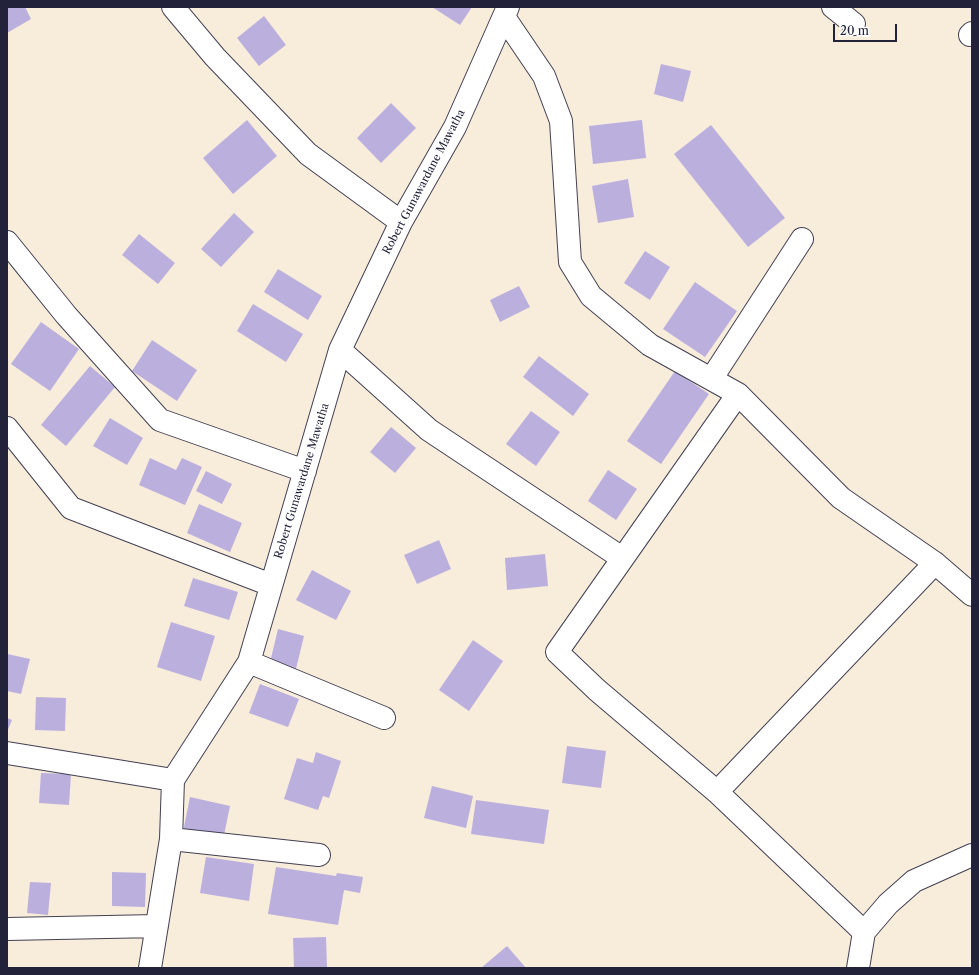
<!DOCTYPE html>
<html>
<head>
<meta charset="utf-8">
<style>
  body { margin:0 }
  #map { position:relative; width:979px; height:975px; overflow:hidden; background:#f8ecdb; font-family:"Libre Caslon Text",serif }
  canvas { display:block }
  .frame { position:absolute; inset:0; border:8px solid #22223b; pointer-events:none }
  .scale { position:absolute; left:833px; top:24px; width:64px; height:18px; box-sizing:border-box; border:2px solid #22223b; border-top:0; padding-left:5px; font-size:12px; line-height:14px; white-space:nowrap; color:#22223b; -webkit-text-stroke:3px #fff; paint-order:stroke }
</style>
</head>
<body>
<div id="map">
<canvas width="979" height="975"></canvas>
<div class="frame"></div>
<div class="scale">20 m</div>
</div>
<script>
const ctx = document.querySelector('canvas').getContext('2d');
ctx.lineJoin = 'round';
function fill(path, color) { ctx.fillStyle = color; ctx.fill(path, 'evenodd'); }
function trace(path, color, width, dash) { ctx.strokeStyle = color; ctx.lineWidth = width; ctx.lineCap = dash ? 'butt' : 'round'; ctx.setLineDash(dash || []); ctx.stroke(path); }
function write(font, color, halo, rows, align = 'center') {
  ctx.font = font + ' "Libre Caslon Text",serif'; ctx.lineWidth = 4; ctx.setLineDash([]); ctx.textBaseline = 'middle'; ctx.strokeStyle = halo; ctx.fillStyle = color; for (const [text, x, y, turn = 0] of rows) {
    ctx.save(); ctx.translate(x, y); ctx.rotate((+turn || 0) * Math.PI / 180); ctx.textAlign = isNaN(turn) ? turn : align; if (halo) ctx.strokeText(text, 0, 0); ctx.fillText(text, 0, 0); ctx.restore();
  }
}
const building = new Path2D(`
  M7 7H25L31 19 7 33Z
  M432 7H472L460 25Z
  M264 16 286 45 259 66 237 38Z
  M661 64 691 71 683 102 654 94Z
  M391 103 416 128 381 163 357 138Z
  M247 120 277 156 233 194 203 158Z
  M642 120 646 158 593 164 589 126Z
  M711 125 785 218 748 247 674 154Z
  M628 179 634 217 598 223 592 186Z
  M234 213 254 232 221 267 201 249Z
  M139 234 175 263 158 284 122 255Z
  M645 251 670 267 650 300 624 283Z
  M278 269 322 296 308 320 264 292Z
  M695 282 737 311 705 357 663 329Z
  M519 286 530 307 500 322 490 300Z
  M253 304 303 334 286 362 237 331Z
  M41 322 79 349 50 391 11 364Z
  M152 340 197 370 177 401 132 371Z
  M539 356 589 394 573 416 523 377Z
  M90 366 115 387 66 446 41 425Z
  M675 371 709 394 661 464 627 441Z
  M531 411 560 432 536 466 506 444Z
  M110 418 143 438 127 465 93 446Z
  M391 427 416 448 395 473 370 452Z
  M150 458 176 470 182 458 202 467 185 505 139 485Z
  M608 470 637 489 616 520 588 501Z
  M206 471 232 484 222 504 196 491Z
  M199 504 242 523 230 552 187 533Z
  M439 540 451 569 417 584 404 555Z
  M545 554 548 586 507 590 505 558Z
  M312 570 351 591 336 620 296 600Z
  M193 578 238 592 229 620 184 606Z
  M171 622 215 636 201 681 157 667Z
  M278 629 304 636 294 677 268 671Z
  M473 640 503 661 469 711 439 690Z
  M7 654 30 659 21 694 7 691Z
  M260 684 299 699 288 727 249 713Z
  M36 697 66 698 65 731 35 730Z
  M7 718 12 720 7 732Z
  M567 746 606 751 601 788 562 783Z
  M316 752 341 761 329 798 323 796 318 810 284 799 297 758 313 763Z
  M41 773 71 774 69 805 39 803Z
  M432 786 473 796 466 828 424 818Z
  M190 797 230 806 222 845 182 837Z
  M476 800 549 810 544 844 471 834Z
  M206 857 254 864 249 901 200 893Z
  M276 867 336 876 337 873 363 877 360 893 344 890 338 925 268 914Z
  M112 872 146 873 145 907 112 906Z
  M30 882 51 883 48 915 27 913Z
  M326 937 327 968H294L293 938Z
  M507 946 526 968H481Z`);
const minor = new Path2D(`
  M173 7 215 57 308 154 401 222
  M833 7 854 24
  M504 17 544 76 561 121 570 262 591 296 650 345 738 394 841 498 935 563 972 595
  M970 35 972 33
  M7 242 66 315 160 420 305 471
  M340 350 429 430 622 558
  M712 378 802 239
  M738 394 557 652 597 690 717 792 864 932
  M7 428 71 508 271 585
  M249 662 384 718
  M7 753 173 780
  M717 792 935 563
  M171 839 319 855
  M7 929 157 926
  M150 968 171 839 173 780 249 662 340 350 401 222 455 127 508 7
  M858 968 864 932 888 904 914 881 972 855`);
const streetNames = [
  ["Robert Gunawardane Mawatha",424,182,-62],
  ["Robert Gunawardane Mawatha",302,481,-73]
];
fill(building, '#bbafde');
trace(minor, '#424053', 24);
trace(minor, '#fff', 22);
write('11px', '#22223b', '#fff', streetNames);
</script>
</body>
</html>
